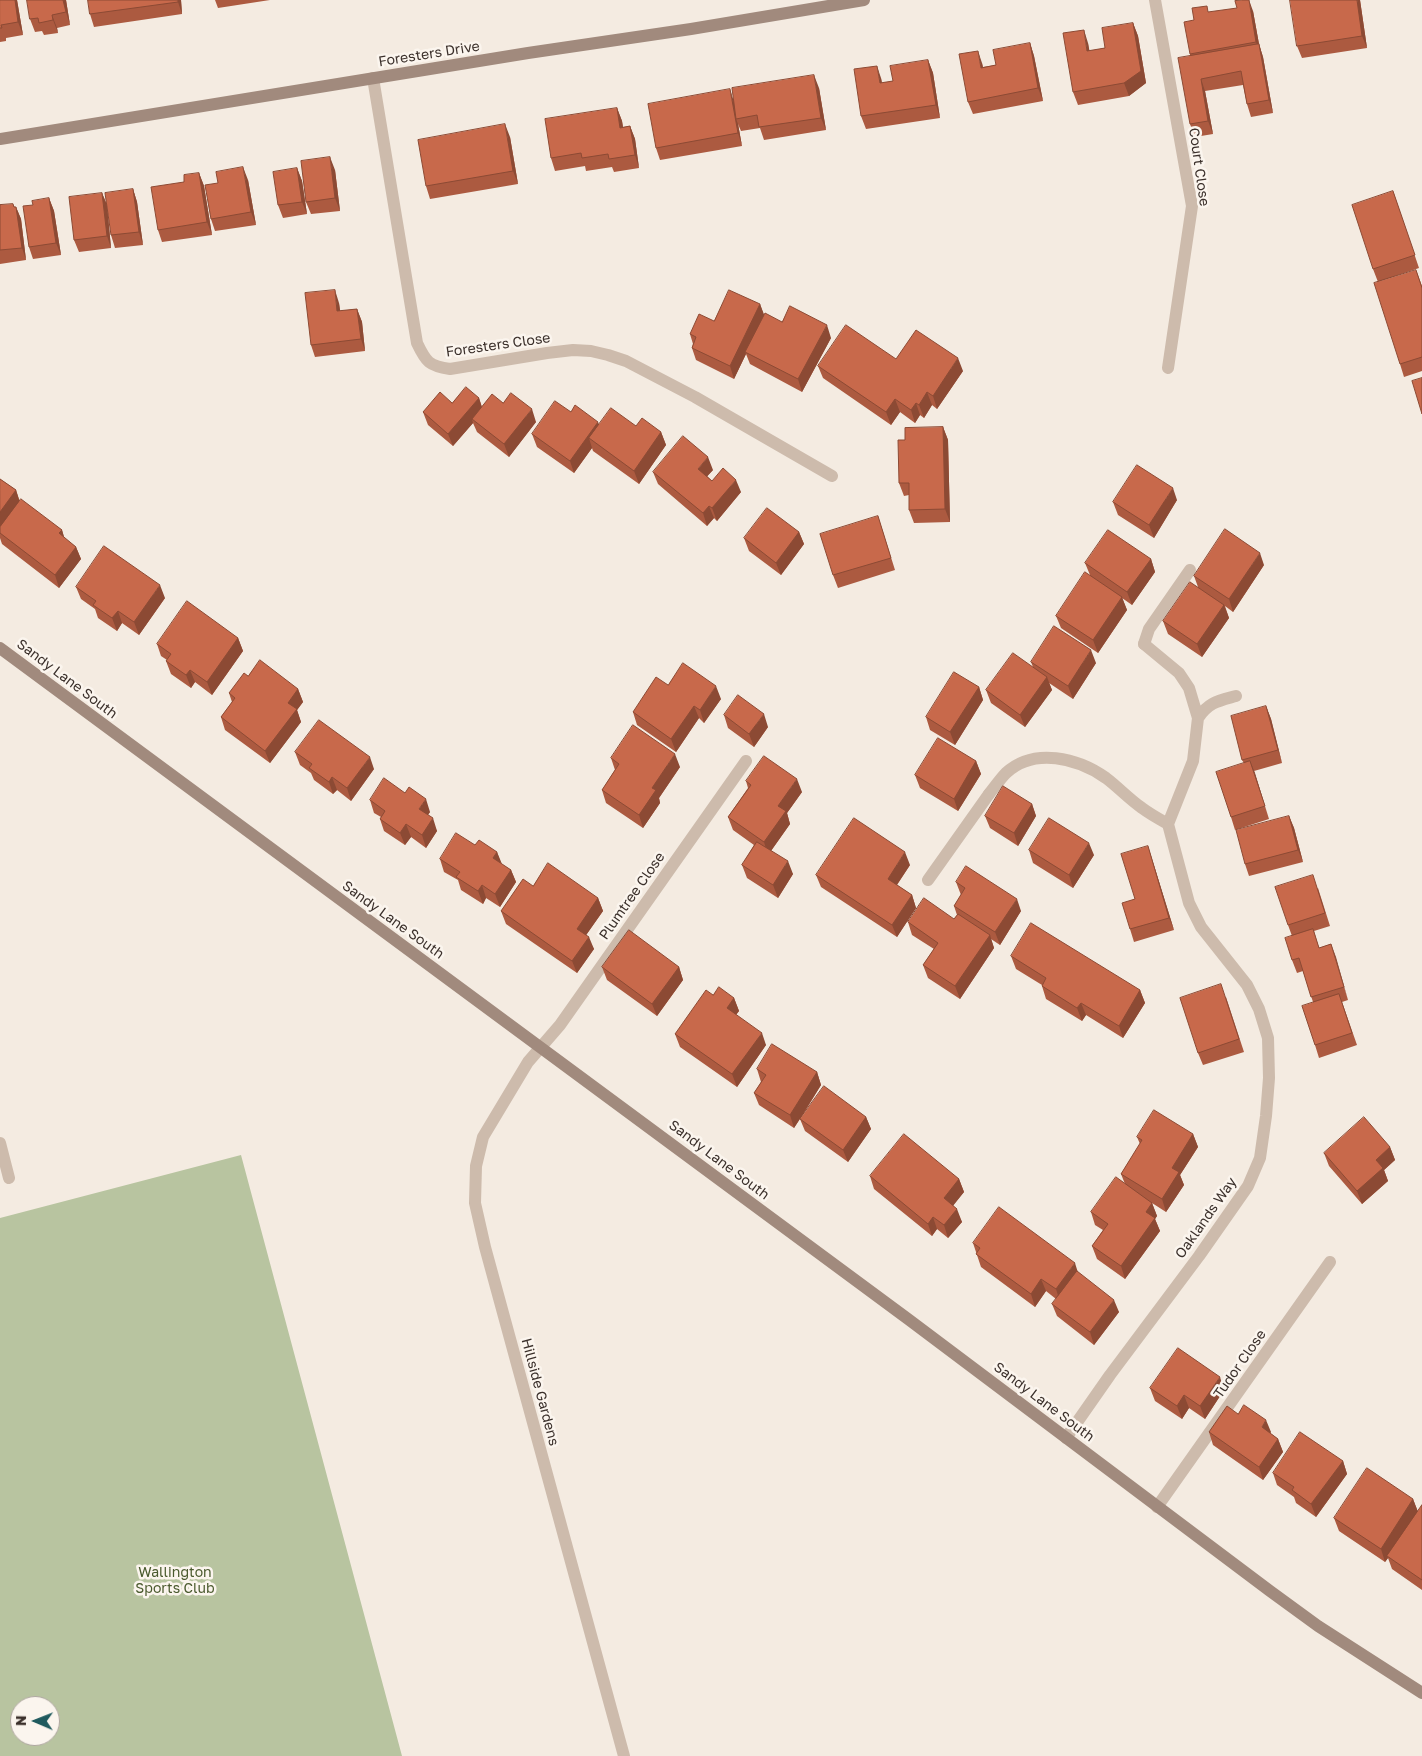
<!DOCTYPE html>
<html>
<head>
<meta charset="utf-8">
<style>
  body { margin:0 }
  #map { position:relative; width:1422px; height:1756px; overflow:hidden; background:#f4ebe1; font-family:"Golos Text",sans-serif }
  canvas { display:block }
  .north { position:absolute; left:10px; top:1696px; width:50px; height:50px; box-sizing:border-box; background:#fbf5ee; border:1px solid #aea6a0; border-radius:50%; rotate:271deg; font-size:14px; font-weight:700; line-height:20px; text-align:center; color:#3b302b }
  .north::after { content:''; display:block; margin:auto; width:18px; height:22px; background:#1f5a5e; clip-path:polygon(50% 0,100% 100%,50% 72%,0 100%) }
</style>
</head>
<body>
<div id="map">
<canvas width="1422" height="1756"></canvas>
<div class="north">N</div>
</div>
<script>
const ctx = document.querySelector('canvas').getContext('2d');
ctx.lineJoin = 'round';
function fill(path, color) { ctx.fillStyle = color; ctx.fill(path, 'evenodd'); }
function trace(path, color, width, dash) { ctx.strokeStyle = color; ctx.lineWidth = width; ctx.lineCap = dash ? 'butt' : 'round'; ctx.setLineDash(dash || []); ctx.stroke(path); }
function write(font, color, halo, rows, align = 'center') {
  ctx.font = font + ' "Golos Text",sans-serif'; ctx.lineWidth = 5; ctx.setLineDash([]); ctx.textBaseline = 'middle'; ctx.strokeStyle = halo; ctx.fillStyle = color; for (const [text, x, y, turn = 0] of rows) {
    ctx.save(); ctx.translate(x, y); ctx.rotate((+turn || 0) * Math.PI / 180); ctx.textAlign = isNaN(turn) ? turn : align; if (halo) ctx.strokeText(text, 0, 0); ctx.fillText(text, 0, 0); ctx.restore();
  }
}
const green = new Path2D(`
  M241 1155 402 1756H0V1218ZM20 1706H50V1736H20Z`);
const lane = new Path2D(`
  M1144 644 1149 629 1190 570
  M928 880 989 794`);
const street = new Path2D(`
  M1155 0 1192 206 1168 368
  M373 78 417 343C426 362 429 366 450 369L547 353 573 350 591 351 608 355 626 361 695 397 832 476
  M1144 644 1179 673 1189 688 1198 718 1193 761 1168 824
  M1198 718C1209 702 1218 701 1236 696
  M989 794C994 788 1000 779 1006 773 1034 747 1078 758 1106 778 1118 787 1129 799 1142 808 1150 814 1159 819 1168 824L1189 903 1201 927 1247 985 1259 1009 1268 1038 1269 1078 1266 1116 1260 1158 1248 1186 1199 1256 1110 1375 1066 1438
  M0 1143 9 1178
  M1157 1507 1330 1262
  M624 1756 485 1247 475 1203 476 1166 483 1137 528 1062 560 1025 746 761`);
const secondary = new Path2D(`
  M0 139 528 53 691 29 864 0
  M0 648 908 1319 1270 1591 1318 1626 1422 1693`);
const wall = new Path2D(`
  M0 0H17L23 35 6 38V41L0 42Z
  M27 0H66L70 25 57 28 58 33 44 35 42 31 35 32 30 19Z
  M88 0H181L182 14 94 27 90 14Z
  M215 0H270L218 8Z
  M1360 0 1367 48 1302 58 1297 46Z
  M1253 11 1259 44 1263 57 1273 113 1251 117 1247 104 1243 85 1205 91 1213 134 1195 137 1190 124V54L1194 20 1209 12Z
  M1133 23 1138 36 1146 83 1129 96 1078 105 1073 92 1088 43 1089 51 1105 48Z
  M1030 43 1034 56 1043 101 973 114 968 102 982 63 983 67 996 65Z
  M928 60 933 73 940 118 866 129 861 116 881 78 882 83 893 81Z
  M819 88 826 130 764 140 760 128 741 131 738 124 742 146 660 160 656 148 734 100Z
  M617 108 622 121 623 127 630 126 635 139 639 168 614 172 612 167 586 171 585 166 555 171 551 158Z
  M510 137 518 184 430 199 426 186Z
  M297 168 302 181 307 214 283 218 278 205Z
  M335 170 340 211 311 214 306 202Z
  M199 173 204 186 212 235 162 242 158 230 184 182Z
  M248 180 256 225 215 231 211 219 218 183Z
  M133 189 137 202 143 245 115 248 111 235Z
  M1393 191 1419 268 1378 282 1373 269Z
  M102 193 107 205 111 248 79 252 74 240Z
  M49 198 54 211 61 255 33 259 29 247Z
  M0 205 16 207 21 219 26 260 0 264Z
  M1416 270 1422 286V371L1404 377 1400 364Z
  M339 303 340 311 357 309 362 322 365 351 315 357 311 345Z
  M760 304 764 316 831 338 802 392 750 364 746 354 734 379 696 360 692 348 693 344 690 334 714 321Z
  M896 359 963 371 937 409 932 405 924 418 920 415 915 423 900 412 891 425 823 378 818 366Z
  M479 398 482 407 503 403 536 422 509 457 477 432 473 423 453 446 428 425 423 412 452 403Z
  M571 412 599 424 636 426 661 432 666 445 639 484 593 451 592 448 574 473 537 447 532 434Z
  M943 427 948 440 950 522 914 523 909 510V495L904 496 899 483 905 440Z
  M713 470 707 476 712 481 741 492 717 521 714 518 707 526 658 484 653 472Z
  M0 479 16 490 20 502 62 530 64 538 76 547 81 559 59 588 2 544 0 538Z
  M1177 500 1154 538 1118 515 1113 502Z
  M878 516 895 570 838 588 833 575Z
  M799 532 804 544 781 575 749 551 744 538Z
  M1151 559 1155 572 1132 605 1122 598 1127 610 1098 653 1061 628 1056 616 1090 575 1085 563Z
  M1264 565 1233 612 1225 606 1229 618 1202 657 1168 634 1163 621 1198 587 1194 576Z
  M76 587 165 598 139 635 122 623 117 631 98 618 95 609 81 599Z
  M238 638 243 651 212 695 195 682 191 688 171 674 166 661 167 660 161 656 157 644Z
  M1031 662 1096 663 1073 699 1049 683 1052 690 1025 727 991 703 986 690 1033 667Z
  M248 676 298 689 303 702 297 710 301 722 270 763 225 730 221 717 232 702 229 693Z
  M668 685 721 699 704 723 699 718 676 752 637 725 633 712Z
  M979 687 983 700 955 745 930 730 926 717Z
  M1266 706 1271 719 1282 763 1254 771 1269 819 1235 830 1231 817 1244 763 1242 760Z
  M724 715 768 727 754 747 728 728Z
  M295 752 374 769 351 801 337 790 333 794 314 780 311 773 300 765Z
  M611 758 680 767 659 798 660 803 643 828 606 803 602 790 615 770Z
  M976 761 981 774 958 811 920 788 915 775Z
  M746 781 802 792 787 813 790 824 771 851 793 874 778 898 747 878 742 865 754 845 733 830 728 817 748 788Z
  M370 800 430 812 428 815 437 831 426 848 411 837 405 845 384 831 380 819 381 817 374 813Z
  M1032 804 1036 816 1018 846 990 828 985 816Z
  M1289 816 1294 828 1303 862 1249 876 1245 864Z
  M475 845 497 852 501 864 511 870 516 882 500 907 486 898 483 904 461 890 458 880 444 872 440 859Z
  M1148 846 1152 859 1174 930 1134 942 1130 929 1135 899Z
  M1029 850 1094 855 1073 888 1033 863Z
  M910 865 897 885 912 895 916 908 897 937 821 887 816 875Z
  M956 882 1021 911 1000 945 991 939 994 948 960 999 928 978 923 965 934 949 912 935 908 922 954 919 957 915 954 906 961 895Z
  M533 886 598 898 603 911 586 935 594 949 577 973 506 924 501 911Z
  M1318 888 1330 926 1314 931 1319 948 1331 944 1348 1000 1342 1002 1357 1045 1319 1058 1315 1045 1313 1002 1303 971 1297 973 1292 960V936L1288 925Z
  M1011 956 1140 990 1145 1003 1123 1038 1086 1015 1082 1021 1046 999 1042 986V985L1016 969Z
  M602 967H679L683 980 657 1016 607 980Z
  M713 995 734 998 739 1011 736 1015 766 1045 737 1087 680 1047 675 1034Z
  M1226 997 1244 1052 1203 1065 1198 1053Z
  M757 1069 817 1072 821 1085 801 1118 866 1117 871 1129 848 1162 805 1131 800 1119 794 1128 759 1105 754 1093 761 1082Z
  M1193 1134 1198 1147 1180 1175 1184 1185 1166 1212 1152 1203 1157 1216 1155 1219 1160 1231 1125 1279 1097 1259 1092 1246 1103 1230 1095 1225 1091 1212 1125 1184 1121 1174 1140 1144 1137 1137Z
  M1390 1147 1395 1160 1384 1170 1388 1181 1362 1204 1329 1166 1324 1153Z
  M870 1176 959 1179 964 1192 953 1205 962 1222 948 1238 937 1229 932 1236 874 1189Z
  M973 1243 1078 1272 1119 1312 1094 1345 1057 1316 1052 1304 1056 1299 1046 1291 1035 1307 981 1267Z
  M1150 1388 1224 1390 1205 1419 1189 1408 1182 1419 1155 1401Z
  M1238 1414 1271 1432 1270 1433 1278 1439 1283 1452 1263 1480 1213 1445 1209 1432Z
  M1343 1461 1347 1474 1316 1517 1296 1503 1294 1497 1277 1485 1273 1473Z
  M1413 1499 1418 1512 1422 1505V1590L1392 1569 1388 1558 1385 1562 1339 1531 1334 1518Z`);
const shadedWall = new Path2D(`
  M15 0H17L23 35 18 22Z
  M63 0H66L70 25 66 12Z
  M178 0H181L182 14 178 2Z
  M1249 0 1253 11 1261 55 1256 42Z
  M1357 0H1360L1367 48 1362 36Z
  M52 15 57 28 58 33 53 20Z
  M1133 23 1138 36 1146 83 1129 96 1124 83Z
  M1084 30 1088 43 1092 64 1087 51Z
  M1030 43 1034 56 1043 101 1038 88Z
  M1259 44 1263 57 1273 113 1269 100Z
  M978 51 982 63 985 80 981 68Z
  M928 60 933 73 940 118 936 105Z
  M877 66 881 78 884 96 880 83Z
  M814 75 819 88 826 130 821 118Z
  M1201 79 1205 91 1213 134 1208 121Z
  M730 89 734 102 736 119 738 124 742 146 738 133Z
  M617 108 622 121 625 141 620 128Z
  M505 124 510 137 518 184 513 171Z
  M630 126 635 139 639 168 635 155Z
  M330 157 335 170 340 211 335 198Z
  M243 167 248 180 256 225 251 212Z
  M297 168 302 181 307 214 302 202Z
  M199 173 204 186 212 235 207 222Z
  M133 189 137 202 143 245 139 232Z
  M102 193 107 205 111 248 107 236Z
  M49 198 54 211 61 255 56 243Z
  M13 204 17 213 16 207 21 219 26 260 22 248Z
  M335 290 339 303 342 324 337 311Z
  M760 304 765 317 745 352 746 354 734 379 730 366Z
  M357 309 362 322 365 351 361 339Z
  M827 325 831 338 802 392 798 379Z
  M958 358 963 371 937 409 933 396Z
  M927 392 932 405 924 418 919 405Z
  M479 398 483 411 472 419 473 423 453 446 448 434Z
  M895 399 900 412 891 425 886 412Z
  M916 403 920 415 915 423 911 410Z
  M532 409 536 422 509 457 504 444Z
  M598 422 602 434 589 438 592 448 574 473 570 461Z
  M943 427 948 440 950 522 945 509Z
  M661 432 666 445 639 484 634 471Z
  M708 457 713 470 703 481 698 469Z
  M736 480 741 492 717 521 712 508Z
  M1173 488 1177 500 1154 538 1149 525Z
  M16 490 20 503 0 532V512Z
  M709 506 714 518 707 526 703 513Z
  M62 530 66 543 59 533Z
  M799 532 804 544 781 575 776 563Z
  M76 547 81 559 59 588 55 575Z
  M1260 553 1264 565 1233 612 1229 599Z
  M1151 559 1155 572 1132 605 1127 592Z
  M160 585 165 598 139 635 134 622Z
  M1122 597 1127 610 1098 653 1093 640Z
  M1224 605 1229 618 1202 657 1197 644Z
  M118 611 122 623 117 631 112 618Z
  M238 638 243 651 212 695 207 682Z
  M1091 650 1096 663 1073 699 1068 686Z
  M190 670 195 682 191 688 186 675Z
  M1047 677 1052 690 1025 727 1020 715Z
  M716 686 721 699 704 723 700 710Z
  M979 687 983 700 955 745 950 732Z
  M298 689 303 702 297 710 301 722 270 763 265 751 288 703Z
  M694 706 699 718 676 752 671 739Z
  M1266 706 1271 719 1282 763 1278 750Z
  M764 714 768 727 754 747 749 734Z
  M675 754 680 767 659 798 660 803 643 828 639 815 652 788Z
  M370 757 374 769 351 801 347 788Z
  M976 761 981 774 958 811 954 799Z
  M1250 761 1255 773 1269 819 1265 806Z
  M332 777 337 790 333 794 329 782Z
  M797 779 802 792 787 813 790 824 768 855 764 842 778 806Z
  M426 799 430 812 423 821 419 809Z
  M1032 804 1036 816 1018 846 1014 833Z
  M1289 816 1294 828 1303 862 1298 850Z
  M433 818 437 831 426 848 422 835Z
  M406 824 411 837 405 845 400 833Z
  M1089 843 1094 855 1073 888 1069 875Z
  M1148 846 1152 859 1174 930 1169 918Z
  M497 852 502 864 493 858Z
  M905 852 910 865 892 892 888 879Z
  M788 861 793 874 778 898 773 885Z
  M511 870 516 882 500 907 495 894Z
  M482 885 486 898 483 904 478 891Z
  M912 895 916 908 897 937 892 925Z
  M598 898 603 911 582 941 577 929Z
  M1017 899 1021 911 1000 945 995 932Z
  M990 935 994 948 960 999 955 986Z
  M589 937 594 949 577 973 572 961Z
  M1331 944 1336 957 1348 1000 1344 987Z
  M679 967 683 980 657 1016 652 1004Z
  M1140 990 1145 1003 1123 1038 1119 1026Z
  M734 998 739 1011 731 1021 727 1008Z
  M1081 1003 1086 1015 1082 1021 1077 1008Z
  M762 1033 766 1045 737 1087 732 1074Z
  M817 1072 821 1085 794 1128 790 1115Z
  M866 1117 871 1129 848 1162 843 1150Z
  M1193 1134 1198 1147 1180 1175 1184 1185 1166 1212 1162 1199 1172 1168Z
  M1390 1147 1395 1160 1384 1170 1388 1181 1362 1204 1357 1191 1376 1160Z
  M959 1179 964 1192 949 1211 944 1198Z
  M1152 1203 1157 1216 1155 1219 1160 1231 1125 1279 1121 1266 1146 1212Z
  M957 1209 962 1222 948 1238 944 1225Z
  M933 1217 937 1229 932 1236 928 1224Z
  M1075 1263 1079 1276 1060 1302 1056 1289Z
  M1041 1279 1046 1291 1035 1307 1031 1294Z
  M1114 1300 1119 1312 1094 1345 1090 1332Z
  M1220 1377 1224 1390 1205 1419 1200 1406Z
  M1184 1395 1189 1408 1182 1419 1177 1406Z
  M1266 1420 1271 1432 1266 1440 1262 1427Z
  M1278 1439 1283 1452 1263 1480 1259 1467Z
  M1343 1461 1347 1474 1316 1517 1311 1504Z
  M1413 1499 1418 1512 1387 1556 1388 1558 1385 1562 1381 1549Z`);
const building = new Path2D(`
  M0 0H15L18 22 1 25 2 28H0Z
  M27 0H63L66 12 52 15 53 20 39 23 38 18 30 19Z
  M88 0H178V2L90 14Z
  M1242 0H1249L1256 42 1190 54 1184 22 1194 20 1192 8 1207 6 1208 12 1237 8 1235 1Z
  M1290 0H1357L1362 36 1297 46Z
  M1133 23 1141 71 1124 83 1073 92 1063 33 1084 30 1087 51 1105 48 1102 28Z
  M1030 43 1038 88 968 102 959 54 978 51 981 68 996 65 993 50Z
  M1259 44 1269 100 1247 104 1241 71 1201 79 1208 121 1190 124 1178 58Z
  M928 60 936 105 861 116 854 69 877 66 880 83 893 81 890 66Z
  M814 75 821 118 759 127 757 115 736 119 732 88Z
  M730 89 738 133 656 148 648 104Z
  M617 108 620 128 630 126 635 155 609 159 608 154 582 158 581 153 551 158 545 119Z
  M505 124 513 171 426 186 418 140Z
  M330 157 335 198 306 202 301 161Z
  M243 167 251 212 211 219 205 185 218 183 216 172Z
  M297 168 302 202 278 205 273 172Z
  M199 173 207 222 158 230 151 187 184 182V175Z
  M133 189 139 232 111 235 105 193Z
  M1393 191 1415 255 1373 269 1352 205Z
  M102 193 107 236 74 240 69 197Z
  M49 198 56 243 29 247 23 206 33 205 32 201Z
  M13 204 14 207H16L22 248 0 250V205Z
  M1416 270 1422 288V357L1400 364 1374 283Z
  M335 290 337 311 357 309 361 339 311 345 305 293Z
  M729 290 760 304 730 366 692 348 696 337 690 334 699 314 714 321Z
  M790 306 827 325 798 379 745 352 765 313 782 322Z
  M846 325 896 359 916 330 958 358 933 396 927 392 919 405 916 403 911 410 895 399 886 412 818 366Z
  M1422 378V414L1412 381Z
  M466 387 479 398 448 434 423 412 440 392 452 403Z
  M511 393 532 409 504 444 472 419 492 394 503 403Z
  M555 401 571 412 575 405 598 422 570 461 532 434Z
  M611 408 636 426 642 418 661 432 634 471 589 438Z
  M943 427 945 509 909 510V483H899L898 440H905V428Z
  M683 436 708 457 698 469 712 481 723 468 736 480 712 508 709 506 703 513 653 472Z
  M1137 465 1173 488 1149 525 1113 502Z
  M0 479 16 490 0 512Z
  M21 499 62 530 59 533 76 547 55 575 0 533V527Z
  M767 508 799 532 776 563 744 538Z
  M878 516 891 558 833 575 820 534Z
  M1225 529 1260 553 1229 599 1194 576Z
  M1108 530 1151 559 1127 592 1085 563Z
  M104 546 160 585 134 622 118 611 112 618 93 605 96 601 76 587Z
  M1085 572 1122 597 1093 640 1056 616Z
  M1190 582 1224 605 1197 644 1163 621Z
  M187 601 238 638 207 682 190 670 186 675 166 661 171 654 157 644Z
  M1054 626 1091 650 1068 686 1031 662Z
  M1013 653 1047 677 1020 715 986 690Z
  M260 660 298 689 288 703 297 709 265 751 221 717 235 698 229 693 244 673 248 676Z
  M683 663 716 686 700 710 694 706 671 739 633 712 656 677 668 685Z
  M954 672 979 687 950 732 926 717Z
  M738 695 764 714 749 734 724 715Z
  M1266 706 1278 750 1242 760 1231 716Z
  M319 720 370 757 347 788 332 777 329 782 309 768 312 764 295 752Z
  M633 725 675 754 652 788 656 790 639 815 602 790 619 764 611 758Z
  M938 738 976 761 954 799 915 775Z
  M764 756 797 779 778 806 786 811 764 842 728 817 751 785 746 781Z
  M1250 761 1265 806 1231 817 1216 772Z
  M384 778 405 793 409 787 426 799 419 809 433 818 422 835 406 824 400 833 380 819 385 811 370 800Z
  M1003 786 1032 804 1014 833 985 816Z
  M1289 816 1298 850 1245 864 1236 830Z
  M854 818 905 852 888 879 912 895 892 925 816 875Z
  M1049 818 1089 843 1069 875 1029 850Z
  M456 833 475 845 479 840 497 852 493 858 511 870 495 894 482 885 478 891 456 877 460 872 440 859Z
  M757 842 788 861 773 885 742 865Z
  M1148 846 1169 918 1130 929 1122 903 1135 899 1121 854Z
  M548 863 598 898 577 929 589 937 572 961 501 911 523 879 533 886Z
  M966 866 1017 899 995 932 954 906 965 888 956 882Z
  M1313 875 1325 913 1288 925 1275 887Z
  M924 898 954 919 958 914 990 935 955 986 923 965 938 943 908 922Z
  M1031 923 1140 990 1119 1026 1081 1003 1077 1008 1042 986 1046 978 1011 956Z
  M1313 929 1319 948 1331 944 1344 987 1311 997 1299 958 1292 960 1285 938Z
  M629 930 679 967 652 1004 602 967Z
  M1221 984 1239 1039 1198 1053 1180 998Z
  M719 987 734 998 727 1008 762 1033 732 1074 675 1034 706 990 713 995Z
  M1339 994 1352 1033 1315 1045 1302 1006Z
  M772 1044 817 1072 790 1115 754 1093 766 1075 757 1069Z
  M824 1086 866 1117 843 1150 800 1119Z
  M1154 1110 1193 1134 1172 1168 1179 1172 1162 1199 1121 1174 1142 1140 1137 1137Z
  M1364 1117 1390 1147 1376 1160 1383 1168 1357 1191 1324 1153Z
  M904 1134 959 1179 944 1198 957 1209 944 1225 933 1217 928 1224 870 1176Z
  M1116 1177 1152 1203 1146 1212 1155 1218 1121 1266 1092 1246 1108 1224 1091 1212Z
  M999 1207 1075 1263 1056 1289 1041 1279 1031 1294 976 1254 980 1248 973 1243Z
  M1077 1271 1114 1300 1090 1332 1052 1304Z
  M1178 1348 1220 1377 1200 1406 1184 1395 1177 1406 1150 1388Z
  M1244 1405 1266 1420 1262 1427 1278 1439 1259 1467 1209 1432 1227 1406 1238 1414Z
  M1300 1432 1343 1461 1311 1504 1292 1490 1294 1487 1273 1473Z
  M1367 1468 1413 1499 1381 1549 1334 1518Z
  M1422 1505V1580L1387 1556Z`);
const streetNames = [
  ["Foresters Drive",429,54,-9],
  ["Court Close",1199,167,82],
  ["Foresters Close",498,345,-8],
  ["Sandy Lane South",67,679,37],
  ["Plumtree Close",632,896,-55],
  ["Sandy Lane South",393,920,36],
  ["Sandy Lane South",719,1160,37],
  ["Oaklands Way",1206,1218,-55],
  ["Tudor Close",1240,1364,-55],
  ["Hillside Gardens",540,1392,75],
  ["Sandy Lane South",1044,1402,37]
];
const parkNames = [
  ["Wallington",175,1573],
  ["Sports Club",175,1589]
];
fill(green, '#b8c4a0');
trace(lane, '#cdbbac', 12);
trace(street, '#cdbbac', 12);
trace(secondary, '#a18a7d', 12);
fill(wall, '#ac5a40');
fill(shadedWall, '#8c4a34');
fill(building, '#c8694b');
trace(building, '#8c4a34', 1);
write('14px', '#3b302b', '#fbf5ee', streetNames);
write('14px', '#4a5a2e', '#fbf5ee', parkNames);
</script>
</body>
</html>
